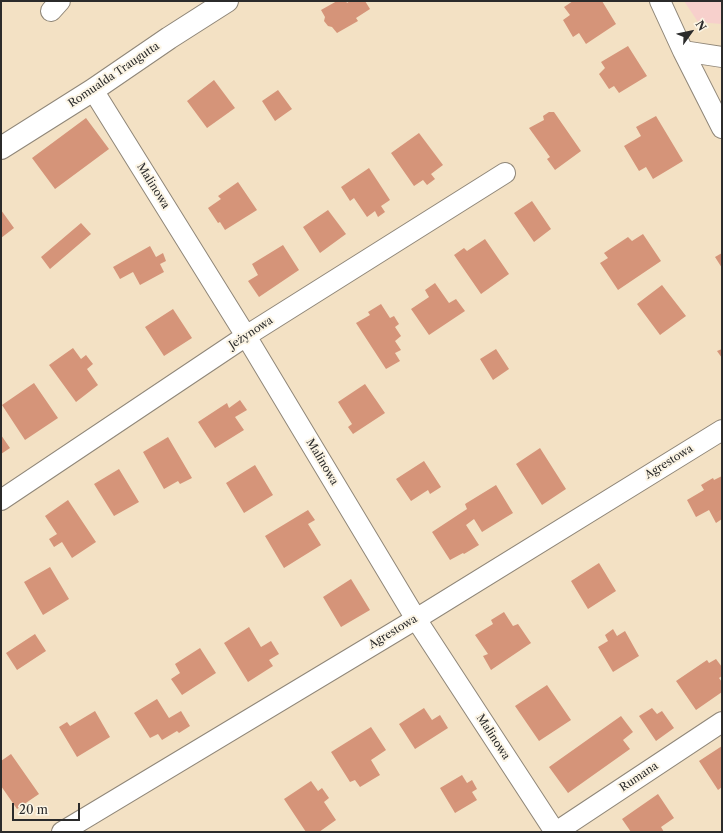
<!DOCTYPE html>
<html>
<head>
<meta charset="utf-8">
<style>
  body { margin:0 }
  #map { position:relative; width:723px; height:833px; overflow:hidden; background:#f3e1c4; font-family:"Libre Caslon Text",serif }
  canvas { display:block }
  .frame { position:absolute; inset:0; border:2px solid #2b2b2b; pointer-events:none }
  .north { position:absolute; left:671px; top:12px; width:40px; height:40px; -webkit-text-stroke:3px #fcf5e5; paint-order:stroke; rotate:57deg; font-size:11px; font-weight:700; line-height:16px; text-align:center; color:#2b2b2b }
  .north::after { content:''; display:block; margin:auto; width:14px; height:18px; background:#2b2b2b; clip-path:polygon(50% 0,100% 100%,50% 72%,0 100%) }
  .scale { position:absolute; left:12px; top:803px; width:68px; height:18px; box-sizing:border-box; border:2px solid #2b2b2b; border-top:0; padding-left:5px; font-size:12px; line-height:14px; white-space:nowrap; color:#2b2b2b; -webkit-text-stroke:3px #fcf5e5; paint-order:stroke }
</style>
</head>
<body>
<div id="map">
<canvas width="723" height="833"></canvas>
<div class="frame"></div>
<div class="north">N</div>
<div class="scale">20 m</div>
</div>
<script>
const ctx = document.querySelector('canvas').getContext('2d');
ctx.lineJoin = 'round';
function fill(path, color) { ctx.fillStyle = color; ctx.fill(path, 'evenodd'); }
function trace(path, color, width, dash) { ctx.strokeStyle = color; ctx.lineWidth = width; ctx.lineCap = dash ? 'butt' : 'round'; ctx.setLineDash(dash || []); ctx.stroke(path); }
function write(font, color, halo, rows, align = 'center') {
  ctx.font = font + ' "Libre Caslon Text",serif'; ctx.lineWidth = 4; ctx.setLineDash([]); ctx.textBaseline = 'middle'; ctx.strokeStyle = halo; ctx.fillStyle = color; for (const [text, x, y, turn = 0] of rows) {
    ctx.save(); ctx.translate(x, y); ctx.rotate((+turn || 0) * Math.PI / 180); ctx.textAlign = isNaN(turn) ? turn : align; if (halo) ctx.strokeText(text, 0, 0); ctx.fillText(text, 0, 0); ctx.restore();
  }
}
const built = new Path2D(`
  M684 1H722V24L698 22Z`);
const building = new Path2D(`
  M337 1H346L347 3 350 1H365L370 9 356 18 358 21 337 33 332 27 328 26 324 21 325 17 321 10Z
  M573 1H602L616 24 586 44 579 33 573 37 563 20 570 15 564 7Z
  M628 46 647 76 619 93 614 86 609 89 599 74 605 68 601 62Z
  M214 80 235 108 207 128 187 101Z
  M278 90 292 109 275 121 262 101Z
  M549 112H554L581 151 555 170 547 159 550 157 529 128 544 120 543 116Z
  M656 116 683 161 653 179 646 167 639 171 624 146 641 136 636 127Z
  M86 118 109 149 55 189 32 158Z
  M419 133 443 165 431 174 435 179 427 185 423 180 414 186 391 153Z
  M369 168 390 200 381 206 385 212 378 217 375 211 367 217 354 198 350 201 341 187Z
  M238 182 257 210 225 230 220 222 218 223 208 208 221 199 218 196Z
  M532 201 551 229 534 242 514 213Z
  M1 210 14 228 1 238Z
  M328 210 346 234 320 253 303 227Z
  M81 223 91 234 50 269 41 257Z
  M643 234 661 261 618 290 600 263 608 258 604 253 628 237 632 241Z
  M485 239 509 274 481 294 454 255 464 248 467 251Z
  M283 245 299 270 259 297 248 281 258 275 252 264Z
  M150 246 156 257 163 253 166 261 160 264 164 272 140 285 133 272 120 279 113 267Z
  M722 253V268L715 257Z
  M435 283 449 303 456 299 465 311 429 335 411 309 429 297 425 290Z
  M662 285 686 316 660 335 637 304Z
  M381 304 390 318 394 316 399 324 395 327 401 336 395 341 401 350 395 353 400 361 386 369 356 323 370 315 368 312Z
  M173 309 192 338 164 356 145 327Z
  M73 348 81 359 86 355 93 364 87 369 98 385 76 402 49 365Z
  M496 349 509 369 493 380 480 359Z
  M722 349V358L717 351Z
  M34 383 58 418 25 440 2 405Z
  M365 384 385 413 353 434 348 427 352 424 338 402Z
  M240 400 247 410 235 417 244 430 215 448 198 422 227 403 229 408Z
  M1 435 10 448 1 454Z
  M168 437 192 478 180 484 178 481 164 489 143 452Z
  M540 448 566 489 542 505 516 464Z
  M424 461 441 487 430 494 428 490 411 501 396 479Z
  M255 465 273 495 244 513 226 483Z
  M119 469 139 502 114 516 94 484Z
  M722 476V519L716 523 709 510 696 517 687 500 704 490 701 485 713 478 714 480Z
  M496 485 513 513 482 532 474 519 466 525 479 545 464 554 463 553 450 560 432 532 467 509 465 504Z
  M68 500 96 542 72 558 62 542 54 547 49 539 57 534 45 516Z
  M308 510 315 520 308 524 321 545 284 568 265 536Z
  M599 563 616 591 588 609 571 581Z
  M50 567 69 599 43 615 24 582Z
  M351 579 370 610 341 627 323 597Z
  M504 612 513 626 518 624 531 643 491 670 483 656 488 654 475 635 493 624 491 620Z
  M249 627 261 647 271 641 279 654 269 660 273 666 248 682 224 643Z
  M613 629 617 636 625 631 639 656 613 672 598 647 608 641 605 635Z
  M35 634 46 651 17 670 6 653Z
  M200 648 216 673 182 695 171 679 180 673 175 664Z
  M716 659 722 667V676L719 678 722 682V692L696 710 676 681 707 660 709 663Z
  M547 685 571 720 539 741 515 706Z
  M157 699 169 718 181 711 190 726 179 733 177 731 162 740 158 734 150 738 134 713Z
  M424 708 432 720 440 715 448 728 415 749 399 724Z
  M652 708 657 714 662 711 674 728 656 741 639 716Z
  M95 711 110 737 77 757 59 727 67 722 70 726Z
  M621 716 633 732 623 740 630 749 568 793 549 767Z
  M371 727 386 750 371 760 380 775 360 787 355 780 350 782 331 752Z
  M722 746V787L718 790 699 761Z
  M11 754 39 794 17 809 1 786V761Z
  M462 775 467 783 472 780 477 789 472 792 477 800 455 813 440 788Z
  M311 781 318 791 322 788 329 798 324 802 336 820 319 832H306L284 799Z
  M658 794 674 818 661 827 664 832H655V831L653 832H631L622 819Z`);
const minor = new Path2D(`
  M660 1 683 51 722 57
  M51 11 60 1
  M683 51 722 128
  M93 90 246 336 416 619 555 832
  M1 500 246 336 505 173
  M62 832 416 619 722 430
  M556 832 722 722`);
const tertiary = new Path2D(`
  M1 148 93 90 169 38 227 1`);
const streetNames = [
  ["Romualda Traugutta",114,75,-34],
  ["Malinowa",153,186,58],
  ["Jeżynowa",251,333,-33],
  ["Malinowa",322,462,59],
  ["Agrestowa",669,462,-32],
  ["Agrestowa",393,632,-31],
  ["Malinowa",493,737,57],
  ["Rumana",639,777,-34]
];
fill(built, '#f7d0cc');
fill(building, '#d59479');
trace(minor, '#8f8678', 22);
trace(tertiary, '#8f8678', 24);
trace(minor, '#fff', 20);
trace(tertiary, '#fff', 22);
write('11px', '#2b2b2b', '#fcf5e5', streetNames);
</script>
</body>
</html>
